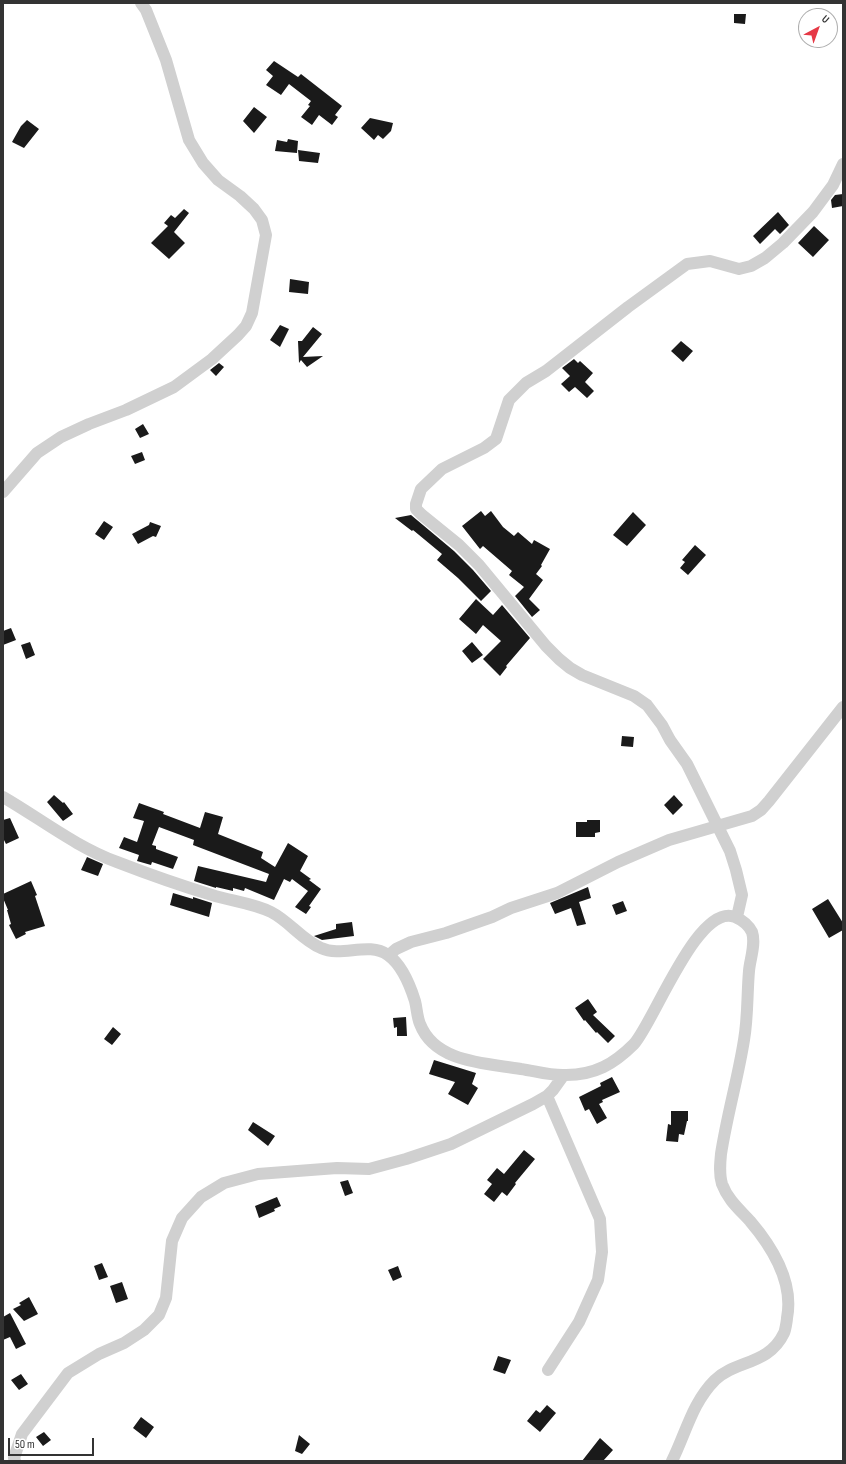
<!DOCTYPE html>
<html>
<head>
<meta charset="utf-8">
<style>
  body { margin:0 }
  #map { position:relative; width:846px; height:1464px; overflow:hidden; background:#fff; font-family:"Sofia Sans Condensed",sans-serif }
  canvas { display:block }
  .frame { position:absolute; inset:0; border:4px solid #333; pointer-events:none }
  .north { position:absolute; left:798px; top:8px; width:40px; height:40px; box-sizing:border-box; background:#fff; border:1px solid #adadad; border-radius:50%; rotate:41deg; font-size:11px; font-weight:700; line-height:16px; text-align:center; color:#333 }
  .north::after { content:''; display:block; margin:auto; width:14px; height:18px; background:#e63946; clip-path:polygon(50% 0,100% 100%,50% 72%,0 100%) }
  .scale { position:absolute; left:8px; top:1438px; width:86px; height:18px; box-sizing:border-box; border:2px solid #333; border-top:0; padding-left:5px; font-size:12px; line-height:14px; white-space:nowrap; color:#333; -webkit-text-stroke:3px #fff; paint-order:stroke }
</style>
</head>
<body>
<div id="map">
<canvas width="846" height="1464"></canvas>
<div class="frame"></div>
<div class="north">U</div>
<div class="scale">50 m</div>
</div>
<script>
const ctx = document.querySelector('canvas').getContext('2d');
ctx.lineJoin = 'round';
function fill(path, color) { ctx.fillStyle = color; ctx.fill(path, 'evenodd'); }
function trace(path, color, width, dash) { ctx.strokeStyle = color; ctx.lineWidth = width; ctx.lineCap = dash ? 'butt' : 'round'; ctx.setLineDash(dash || []); ctx.stroke(path); }
const building = new Path2D(`
  M734 14H746L745 24 734 23Z
  M274 61 298 77 301 74 342 106 335 115 338 117 332 125 319 115 312 125 301 117 310 106 308 105 311 101 289 84 281 95 266 85 273 76 266 70Z
  M254 107 267 117 254 133 243 121Z
  M370 118 393 123 391 131 383 139 378 135 374 140 361 128Z
  M27 120 39 129 24 148 12 142 21 126Z
  M288 139 298 141 297 153 275 151 277 140 287 142Z
  M298 150 320 153 318 163 299 161Z
  M843 194V206L832 208 831 200 835 195Z
  M184 209 189 213 174 232 185 243 169 259 151 243 168 226 164 223 171 215 175 218Z
  M778 212 789 225 780 234 775 229 760 244 753 236Z
  M814 226 829 240 813 257 798 243Z
  M290 279 309 282 308 294 289 292Z
  M280 325 289 329 280 347 270 340Z
  M313 327 322 334 303 357 323 356 307 367 301 360 299 363 298 341H302Z
  M681 341 693 351 683 362 671 351Z
  M574 359 578 363 580 361 593 373 585 382 594 391 587 398 575 387 569 392 561 384 570 376 562 368Z
  M219 363 224 367 216 376 210 370Z
  M143 424 149 434 140 438 135 429Z
  M142 452 145 460 135 464 131 456Z
  M481 511 485 516 491 511 503 527 514 536 518 532 532 544 534 540 550 549 541 565 542 566 536 574 543 580 529 599 540 610 532 617 515 596 524 587 509 575 512 571 483 546 480 549 462 526Z
  M633 512 646 525 627 546 613 535Z
  M411 515 454 551 473 570 491 591 481 601 458 578 437 560 442 554 413 530 412 531 395 518Z
  M104 521 113 527 104 540 95 534Z
  M150 522 161 526 156 537 153 536 138 544 132 534 149 525Z
  M695 545 706 555 688 575 680 568 685 562 682 560Z
  M476 599 493 615 502 605 530 638 506 666 507 667 500 676 483 659 501 641 483 625 476 634 459 619Z
  M11 628 16 640 3 645V631Z
  M30 642 35 655 26 659 21 645Z
  M472 642 483 655 472 663 462 651Z
  M622 736 634 737 633 747 621 746Z
  M54 795 63 803 64 802 73 814 63 821 47 802Z
  M674 795 683 805 673 815 664 805Z
  M139 803 164 812 163 814 200 828 205 812 223 817 218 834 263 852 261 858 275 867 288 843 308 856 300 871 311 879 309 880 321 889 309 906 311 907 306 914 295 907 308 891 292 879 290 882 284 879 274 900 245 888 244 891 233 888V891L216 887V888L197 882 194 881 198 866 266 882 269 874 193 845 194 840 159 827 152 845 156 846V849L178 857 173 869 152 862 151 865 137 861 139 855 119 848 124 837 137 842 144 821 133 818Z
  M10 818 19 838 6 844 3 838V820Z
  M587 820H600V832L595 833V837H576V822H587Z
  M87 857 103 864 98 876 81 870Z
  M31 881 37 895 35 896 45 926 25 932 26 934 16 939 9 925 11 924 7 910H8L3 898V894Z
  M588 887 591 898 579 902 586 924 577 926 571 908 555 914 550 903Z
  M173 893 193 899V897L212 903 209 917 170 905Z
  M828 899 843 923V930L829 938 812 909Z
  M623 901 627 911 616 915 612 905Z
  M352 922 354 936 322 940 314 936 336 929V924Z
  M588 999 597 1012 593 1015 615 1036 608 1043 597 1032 596 1033 585 1020 584 1021 575 1008Z
  M406 1017 407 1036H397V1027L394 1028 393 1018Z
  M113 1027 121 1034 112 1045 104 1039Z
  M434 1060 476 1073 472 1084 478 1088 468 1105 448 1094 455 1082 429 1074Z
  M612 1077 620 1092 602 1100 603 1102 599 1104 607 1118 597 1124 589 1109 585 1111 579 1097 601 1086 600 1083Z
  M671 1111H688V1121H687L684 1135 679 1134 678 1142 666 1141 668 1124 671 1125Z
  M253 1122 275 1136 268 1146 248 1130Z
  M524 1150 535 1159 515 1183 516 1184 507 1196 502 1192 494 1202 484 1194 492 1184 487 1180 497 1168 504 1174Z
  M348 1180 353 1193 345 1196 340 1182Z
  M277 1197 281 1206 274 1209 275 1211 259 1218 255 1206Z
  M102 1263 108 1277 99 1280 94 1266Z
  M398 1266 402 1277 393 1281 388 1270Z
  M122 1282 128 1299 116 1303 110 1286Z
  M29 1297 38 1314 24 1321 13 1309 21 1305 19 1303Z
  M10 1313 26 1344 16 1349 10 1337 3 1340V1317Z
  M498 1356 511 1360 505 1374 493 1370Z
  M21 1374 28 1384 19 1390 11 1380Z
  M547 1405 556 1413 540 1432 527 1421 536 1410 540 1413Z
  M141 1417 154 1427 146 1438 133 1428Z
  M44 1432 51 1440 43 1446 36 1437Z
  M299 1435 310 1444 302 1454 295 1451Z
  M600 1438 613 1450 603 1461H582Z`);
const street = new Path2D(`
  M3 492 37 453 61 437 89 424 126 410 174 387 212 359 238 335 246 326 252 313 266 235 262 220 254 209 240 196 218 180 203 163 189 140 166 60 146 10 141 3
  M3 797C41 819 76 847 117 862 148 874 179 885 212 895 231 901 253 903 271 912 289 921 302 940 321 948 342 958 368 941 388 955 402 965 410 985 415 1001 417 1009 417 1017 420 1024 435 1063 486 1063 521 1069 535 1071 551 1076 566 1075 595 1075 614 1064 634 1044 654 1022 698 902 735 917 742 920 749 926 752 932 756 944 750 959 749 971 747 994 748 1017 744 1040 738 1078 727 1115 721 1154 720 1164 719 1174 722 1184 728 1200 739 1209 750 1221 773 1248 794 1282 787 1318 787 1320 785 1332 784 1333 769 1365 736 1360 715 1380 692 1403 686 1433 672 1461
  M737 917 742 895 736 870 730 851 687 764 670 740 662 725 647 705 634 696 582 675 570 668 559 659 546 646 479 565 459 545 422 515 416 509V504L421 489 442 469 484 448 496 439 509 400 526 383 546 371 628 307 687 264 710 261 739 269 751 266 765 258 783 243 813 212 833 185 843 164
  M389 955 396 949 411 942 446 933 492 917 511 908 557 893 618 862 669 840 752 816 761 810 769 801 843 707
  M547 1096 600 1219 602 1252 598 1280 579 1322 548 1370
  M15 1461 14 1458 22 1434 68 1373 99 1354 124 1343 144 1330 159 1315 166 1298 172 1241 182 1218 201 1197 224 1183 258 1174 337 1168 369 1169 406 1159 451 1144 533 1104 547 1096 553 1090 563 1076`);
fill(building, '#1a1a1a');
trace(street, '#d0d0d0', 12);
</script>
</body>
</html>
